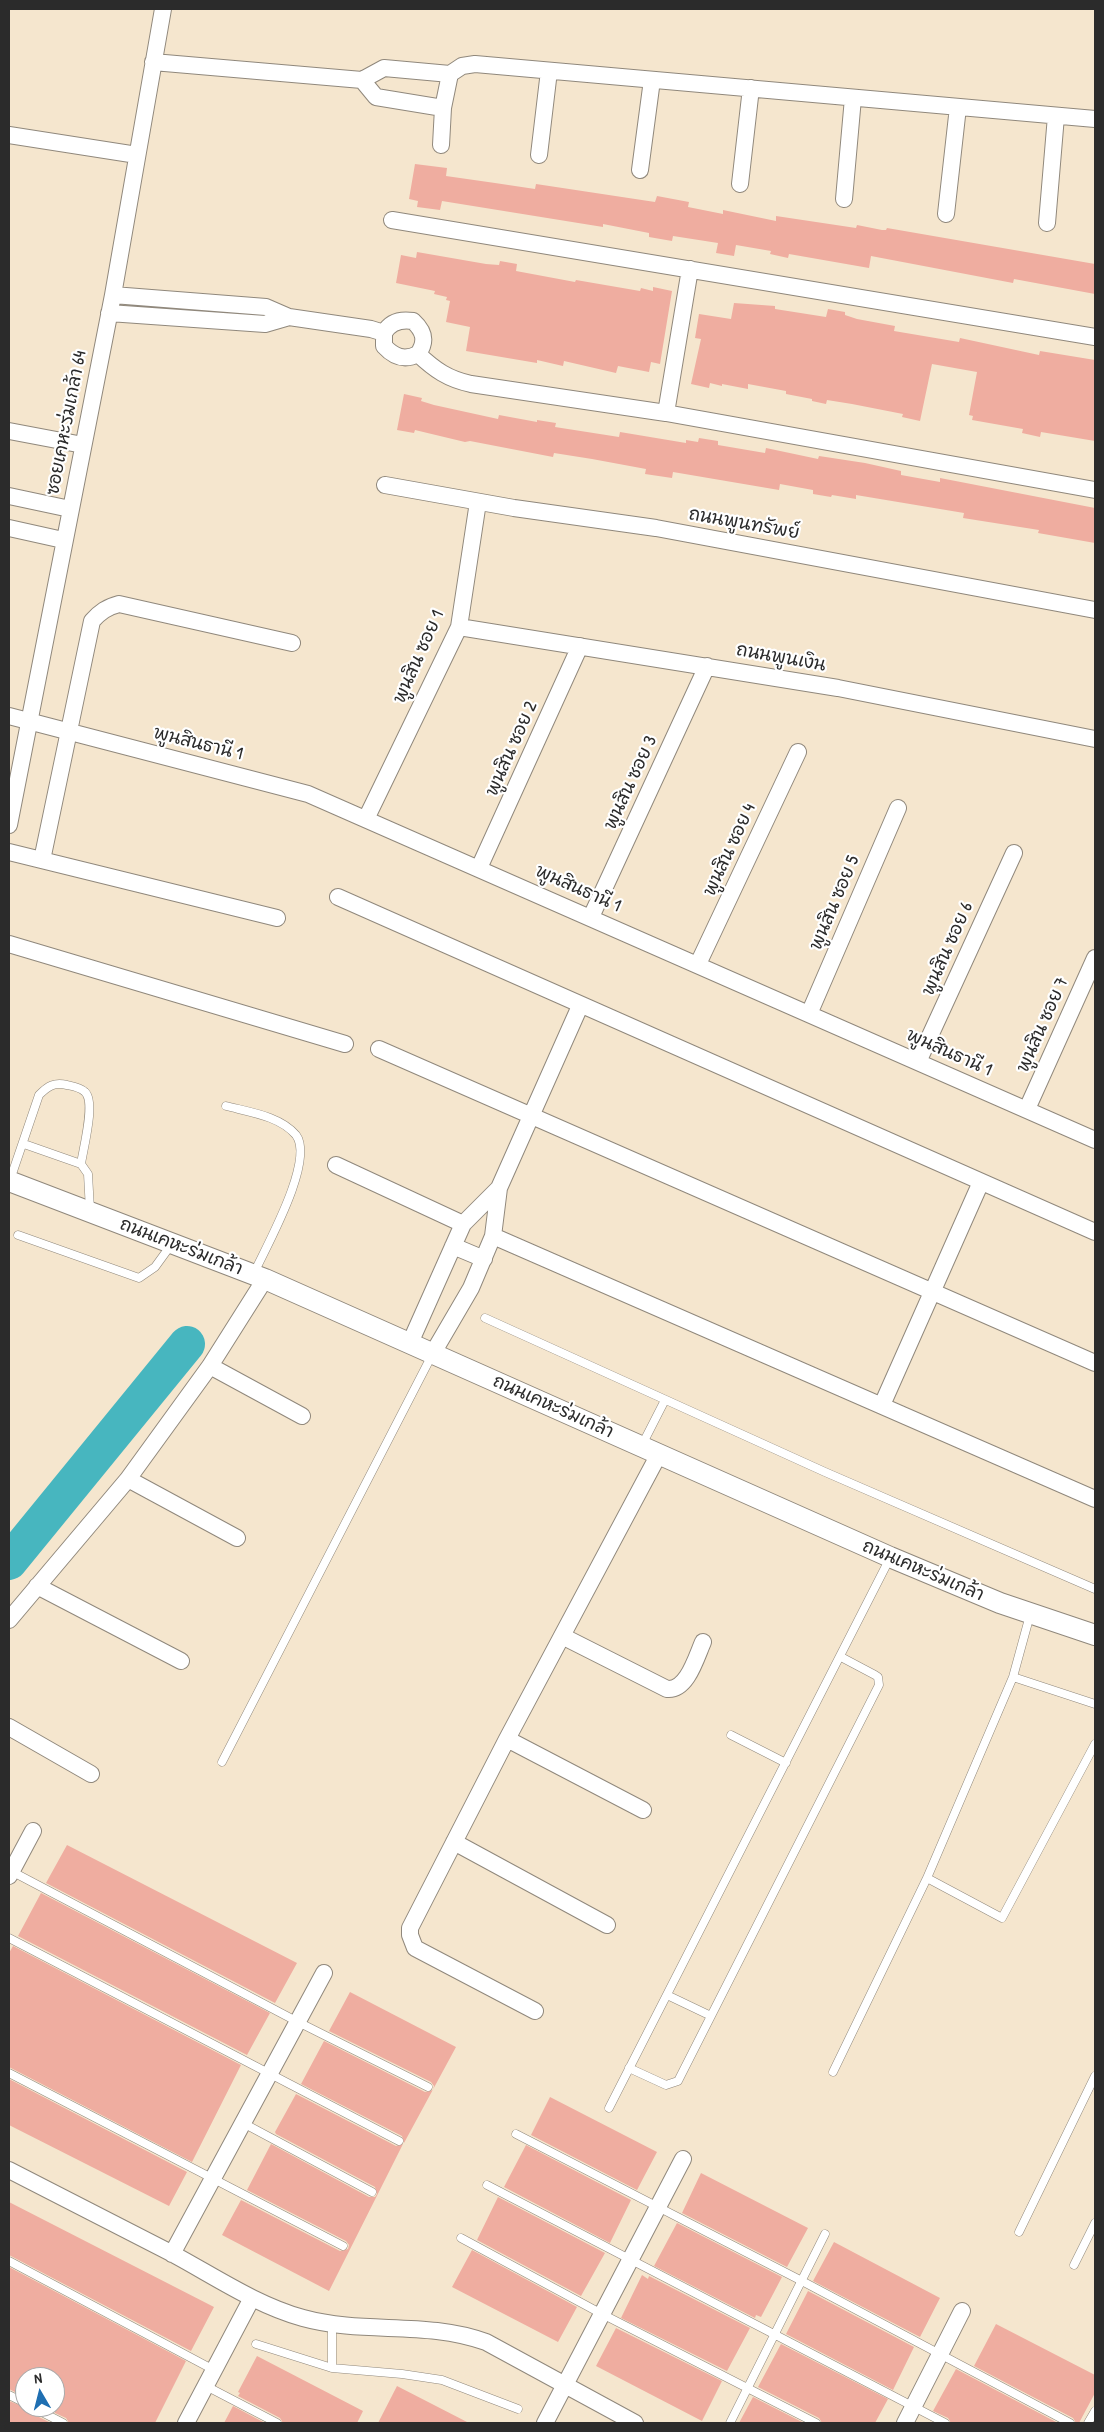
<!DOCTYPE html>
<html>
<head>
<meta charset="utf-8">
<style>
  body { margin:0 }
  #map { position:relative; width:1104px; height:2432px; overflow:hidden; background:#f5e6ce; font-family:"Patrick Hand",sans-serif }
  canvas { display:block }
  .frame { position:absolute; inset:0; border:10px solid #2b2b2b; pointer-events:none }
  .north { position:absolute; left:15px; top:2367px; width:50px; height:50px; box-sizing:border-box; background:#fff; border:1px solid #aaa; border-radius:50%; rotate:352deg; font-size:14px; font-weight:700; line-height:20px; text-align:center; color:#2b2b2b }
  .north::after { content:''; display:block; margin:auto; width:18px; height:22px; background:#1f6fb2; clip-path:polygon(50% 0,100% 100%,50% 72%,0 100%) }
</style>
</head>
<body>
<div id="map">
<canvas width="1104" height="2432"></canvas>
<div class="frame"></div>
<div class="north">N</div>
</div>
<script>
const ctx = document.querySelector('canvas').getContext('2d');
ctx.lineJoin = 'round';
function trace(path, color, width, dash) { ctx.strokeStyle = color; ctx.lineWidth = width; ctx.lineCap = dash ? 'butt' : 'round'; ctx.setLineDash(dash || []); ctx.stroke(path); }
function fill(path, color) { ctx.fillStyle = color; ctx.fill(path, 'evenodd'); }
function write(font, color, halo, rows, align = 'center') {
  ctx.font = font + ' "Patrick Hand","Playpen Sans Thai",sans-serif'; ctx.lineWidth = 4.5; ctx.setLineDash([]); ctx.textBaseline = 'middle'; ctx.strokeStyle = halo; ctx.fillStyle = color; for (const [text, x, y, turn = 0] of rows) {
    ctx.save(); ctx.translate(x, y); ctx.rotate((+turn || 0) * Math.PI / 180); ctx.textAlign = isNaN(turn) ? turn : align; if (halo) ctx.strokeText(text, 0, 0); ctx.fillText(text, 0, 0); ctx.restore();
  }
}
const river = new Path2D(`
  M9 1562 187 1344`);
const building = new Path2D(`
  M415 164 447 168 446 176 495 183 535 189 536 184 655 202 657 196 689 202 688 207 723 214V210L776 221V216L856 228 857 225 882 230H886L887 228 1095 264V294L1014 279 1013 283 871 256 869 268 789 254 788 258 770 254 771 251 736 245 734 256 716 253 718 243 673 236 672 241 649 237V233L603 224V227L442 201 440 210 417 207 418 201 409 199Z
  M417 252 486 264 499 265 500 261 517 264 516 271 575 282 576 280 640 291 641 288 653 291V287L672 291 660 364 651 362 649 372 618 366 616 373 564 361 563 366 537 360V363L466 351 470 327 446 322 450 301 446 300 447 297 434 294 435 291 396 283 401 255 416 258Z
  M734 303 775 306V309L826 317 828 309 845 312V315L857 319 895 326 894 331 959 342 960 338 1039 355 1040 351 1095 360V441L1041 432 1040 437 1022 433 1023 429 972 420 973 416 969 415 977 372 932 364 920 421 902 417 903 414 852 404 827 400 826 404 812 401V399L786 394V391L748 384V389L722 384V386L710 383 709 388 691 384 701 339 695 338 699 314 731 319Z
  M404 394 422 398 421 401 434 405 498 419 499 415 537 422V420L556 423 555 427 619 437 620 432 686 443V440L698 442 699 438 718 441V445L765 453 766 448 818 459 819 456 865 463 901 471V475L940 482V478L1095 508V543L1038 533 1039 530 963 518 964 513 856 495V499L832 495 831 497 813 494V490L780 484 779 490 673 472 672 478 645 474 646 469 592 459 554 453 553 457 470 441 465 442 415 430 414 433 397 430Z
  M67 1845 297 1963 275 2003 46 1883Z
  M41 1893 270 2013 247 2055 18 1936Z
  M13 1946 241 2065 192 2162 9 2067V1953Z
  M350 1992 456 2047 404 2143 402 2136 301 2084 324 2041 425 2092 433 2090 434 2086 431 2082 329 2031Z
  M9 2079 187 2172 169 2206 9 2125Z
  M296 2094 396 2146 403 2144 329 2291 222 2235 241 2200 340 2251 348 2249 349 2245 346 2241 247 2190 271 2144 369 2197H375L377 2194 375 2187 276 2134 275 2132Z
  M550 2097 657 2152 637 2190 531 2135Z
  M526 2145 631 2200 610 2243 504 2187Z
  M701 2173 808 2228 787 2267 682 2213Z
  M498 2197 605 2253 581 2296 477 2240Z
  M9 2202 214 2307 191 2351 9 2255Z
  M677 2223 782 2277 761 2317 756 2315 755 2318 654 2266Z
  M834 2242 940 2298 920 2337 813 2281Z
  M472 2250 577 2307 558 2342 452 2287Z
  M9 2267 186 2361 155 2423H69L66 2418 55 2413V2377H25L17 2393 9 2389Z
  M642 2275 648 2279 649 2276 750 2328 727 2371 621 2318Z
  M808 2291 914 2347 893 2390 786 2334Z
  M996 2324 1095 2375V2393L1079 2423H1076L1073 2418 974 2366Z
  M616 2328 722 2381 702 2421 596 2366Z
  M781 2344 888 2399 875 2423H822L819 2418 758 2387Z
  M257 2356 363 2411 357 2423H283L280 2418 238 2396 240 2393 238 2392Z
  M956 2369 1058 2423H951L948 2418 933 2411Z
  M397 2386 469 2423H378Z
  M753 2397 804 2423H739Z
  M9 2401 27 2408 29 2412 51 2423H9Z
  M233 2406 265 2423H224Z`);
const service = new Path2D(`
  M226 1106C249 1112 280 1116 296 1135 315 1160 267 1245 254 1273
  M24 1144 81 1164
  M10 1180 39 1095C48 1086 54 1082 67 1085 72 1086 80 1087 85 1092 96 1102 83 1149 81 1164L88 1174 90 1210
  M18 1235 139 1278 155 1267 171 1245
  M485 1318 825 1472 1095 1589
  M642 1445 665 1400
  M1030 1615 1013 1677 927 1878 1002 1918 1095 1744
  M1013 1677 1095 1704
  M731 1735 786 1763
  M222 1762 432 1355
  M11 1871 298 2022 428 2087
  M9 1938 399 2141
  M667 1995 711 2016
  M629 2068 666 2085 678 2081 879 1685 878 1677 875 1675 841 1657
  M833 2072 927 1878
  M9 2073 343 2246
  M609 2108 890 1558
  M243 2123 372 2192
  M516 2134 800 2280 1070 2423
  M487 2185 945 2423
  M1019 2232 1095 2076
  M461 2238 602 2314 816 2423
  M9 2261 214 2370
  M1074 2265 1095 2223
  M256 2344 332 2368 402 2374 442 2380 518 2409
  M332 2368V2326
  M206 2386 277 2423
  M9 2395 25 2403
  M32 2407 63 2423
  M730 2423 825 2234
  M1088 2423 1095 2411`);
const minor = new Path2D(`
  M153 62 362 80 384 68 450 74
  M362 80 376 97 443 108
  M9 135 137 155
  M441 145 443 108 450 74 462 66 475 64 1095 119
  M539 155 549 71
  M640 170 652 80
  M740 184 751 88
  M844 199 853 98
  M946 214 958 107
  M392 220 1095 337
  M1047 223 1056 116
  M113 295 266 307 289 317 371 329 384 333V346C394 357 404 361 418 354 435 370 448 379 471 384L666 413 1095 490
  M109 313 265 324 289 317
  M384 333C390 322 400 319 413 321 424 331 427 341 418 354
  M666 413 690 269
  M9 431 83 445
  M385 485 514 508 656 528 1095 610
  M9 496 70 509
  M9 528 63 540
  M459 627 838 688 1095 739
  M9 716 308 794 1095 1140
  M366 819 459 627 478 502
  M9 825 113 295 163 9
  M9 852 277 918
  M42 860 92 621C100 612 107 607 119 604L292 643
  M479 868 580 646
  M338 897 1095 1232
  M591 917 707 666
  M9 944 345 1044
  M698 964 798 752
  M809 1014 898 808
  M379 1049 1095 1363
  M918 1062 1014 853
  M1027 1109 1095 958
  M336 1165 463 1224
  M493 1236 1095 1499
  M453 1246 484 1259
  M410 1343 463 1224 499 1188
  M433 1353 471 1288 493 1236 499 1188 580 1006
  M210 1366 302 1416
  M882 1405 981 1182
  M237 1538 128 1479 210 1366 265 1279
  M37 1586 181 1661
  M9 1620 128 1479
  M562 1636 667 1689C687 1691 696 1658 703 1642
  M9 1727 91 1774
  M507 1739 643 1810
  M454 1842 607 1925
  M9 1876 33 1831
  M535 2011 415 1948 410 1935V1928L507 1739 659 1454
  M9 2170C63 2198 117 2225 171 2253 214 2276 256 2305 303 2318 365 2335 425 2320 486 2342L635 2423
  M172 2254 324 1973
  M186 2423 252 2298
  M545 2423 683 2159
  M905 2423 962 2311`);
const tertiary = new Path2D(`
  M9 1181 265 1279 890 1557 1000 1603 1095 1635`);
const streetNames = [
  ["ซอยเคหะร่มเกล้า 64",67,423,-79],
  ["ถนนพูนทรัพย์",744,524,10],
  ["พูนสิน ซอย 1",419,657,-66],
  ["ถนนพูนเงิน",781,658,10],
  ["พูนสินธานี 1",198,744,14],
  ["พูนสิน ซอย 2",512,749,-66],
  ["พูนสิน ซอย 3",631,783,-65],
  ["พูนสิน ซอย 4",730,850,-65],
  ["พูนสินธานี 1",578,889,24],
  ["พูนสิน ซอย 5",835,903,-67],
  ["พูนสิน ซอย 6",948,949,-66],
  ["พูนสิน ซอย 7",1043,1025,-66],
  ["พูนสินธานี 1",949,1053,24],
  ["ถนนเคหะร่มเกล้า",181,1247,21],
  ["ถนนเคหะร่มเกล้า",553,1407,24],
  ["ถนนเคหะร่มเกล้า",923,1571,23]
];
trace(river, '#47b6bf', 36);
fill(building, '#efada0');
trace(service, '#90887c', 9);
trace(minor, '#90887c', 18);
trace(tertiary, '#90887c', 22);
trace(service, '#fff', 8);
trace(minor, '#fff', 16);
trace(tertiary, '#fff', 20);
write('18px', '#2b2b2b', '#fff', streetNames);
</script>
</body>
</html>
